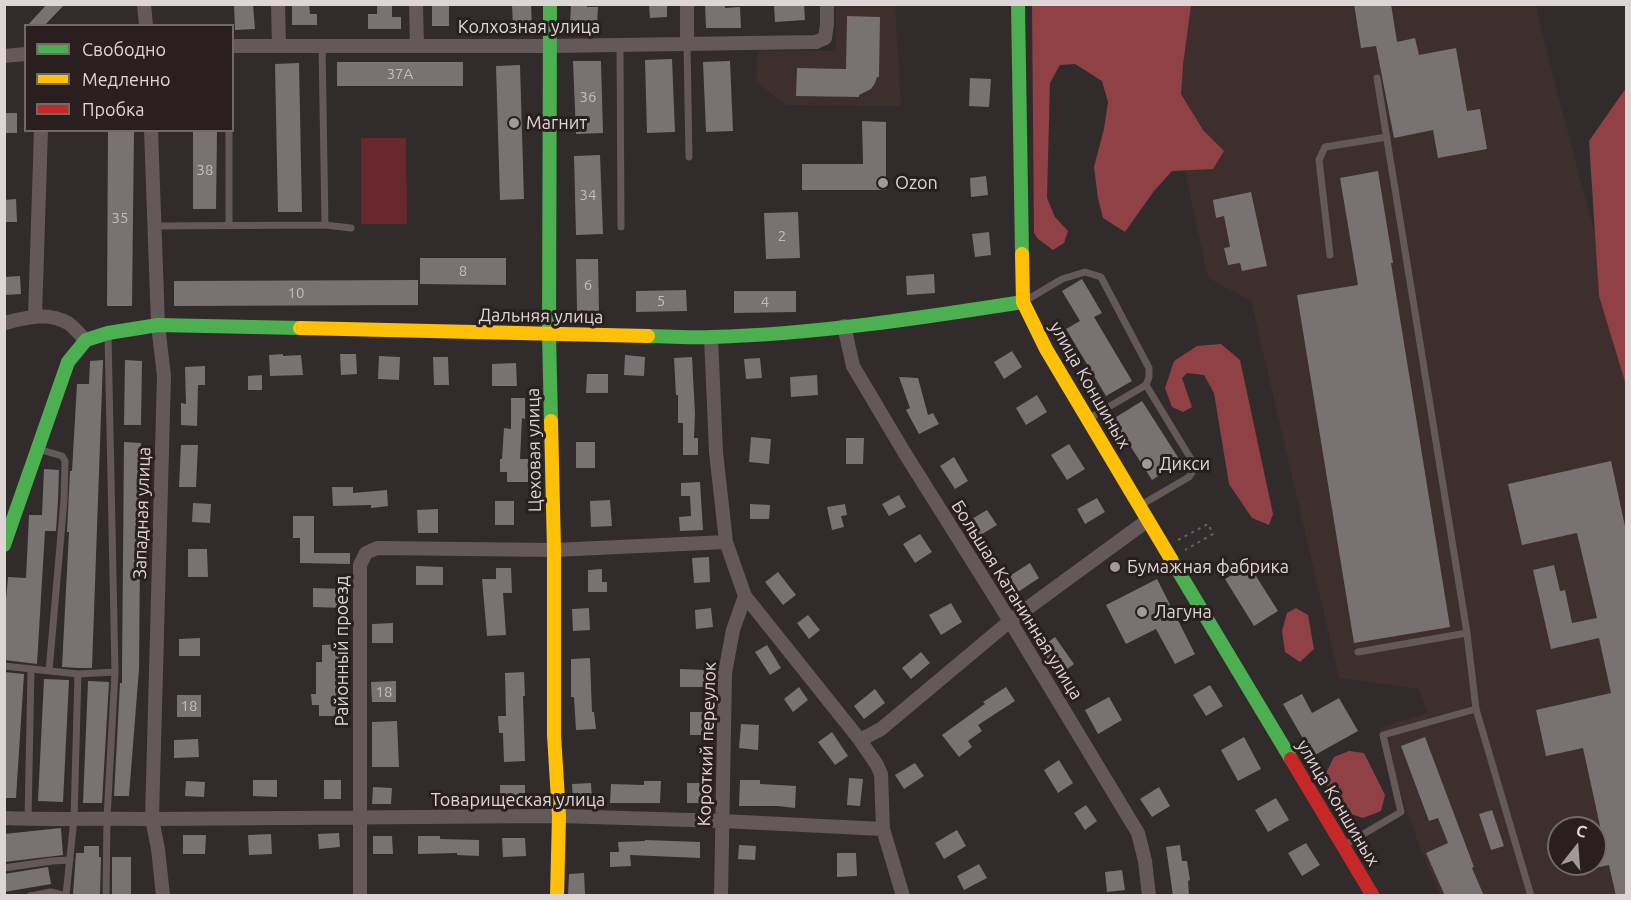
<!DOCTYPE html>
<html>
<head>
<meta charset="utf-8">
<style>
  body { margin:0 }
  #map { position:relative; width:1631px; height:900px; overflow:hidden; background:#312b2b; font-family:Ubuntu,sans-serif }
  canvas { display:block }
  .frame { position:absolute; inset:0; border:6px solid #ded6d6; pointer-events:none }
  .legend { position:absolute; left:24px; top:24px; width:210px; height:108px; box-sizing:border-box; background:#2a1f1f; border:2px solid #726868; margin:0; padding:8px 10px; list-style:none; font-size:18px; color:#ded6d6 }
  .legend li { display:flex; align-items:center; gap:12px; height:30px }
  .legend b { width:30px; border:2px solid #726868 }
  .north { position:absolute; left:1547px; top:816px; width:60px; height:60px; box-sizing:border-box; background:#2a1f1f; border:2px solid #726868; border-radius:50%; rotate:17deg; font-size:16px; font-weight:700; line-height:24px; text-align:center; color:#ded6d6 }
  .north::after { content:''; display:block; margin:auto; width:21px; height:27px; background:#a19a9a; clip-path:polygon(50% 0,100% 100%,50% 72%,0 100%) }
</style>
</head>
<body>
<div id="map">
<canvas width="1631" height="900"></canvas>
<div class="frame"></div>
<ul class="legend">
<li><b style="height:8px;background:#4caf50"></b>Свободно</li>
<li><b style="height:8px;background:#ffc107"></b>Медленно</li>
<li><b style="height:8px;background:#c62828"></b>Пробка</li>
</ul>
<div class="north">С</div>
</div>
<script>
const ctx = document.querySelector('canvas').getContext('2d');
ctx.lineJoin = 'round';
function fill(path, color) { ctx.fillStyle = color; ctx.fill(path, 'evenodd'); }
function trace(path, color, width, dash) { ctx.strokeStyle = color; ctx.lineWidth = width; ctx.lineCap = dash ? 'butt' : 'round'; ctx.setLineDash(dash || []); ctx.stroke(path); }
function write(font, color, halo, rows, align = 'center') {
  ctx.font = font + ' Ubuntu,sans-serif'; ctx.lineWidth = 6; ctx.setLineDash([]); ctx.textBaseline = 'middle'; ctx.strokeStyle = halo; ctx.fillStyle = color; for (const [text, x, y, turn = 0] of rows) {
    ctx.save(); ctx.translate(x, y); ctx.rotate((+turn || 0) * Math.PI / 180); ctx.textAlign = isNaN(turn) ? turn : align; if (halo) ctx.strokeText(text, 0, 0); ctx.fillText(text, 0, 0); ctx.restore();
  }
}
const built = new Path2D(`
  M836 5H895L901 106 787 105 756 82 758 51H836Z
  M1149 5H1536L1548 57 1626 351V895H1440L1420 848 1379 728 1427 713 1419 689 1339 678 1251 301 1208 278ZM1559 828H1595V864H1559Z`);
const green = new Path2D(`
  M361 138H406L407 224H361Z`);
const forest = new Path2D(`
  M1032 5H1191L1183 65 1181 94 1203 130 1224 151 1213 169 1172 171 1154 191 1125 232 1103 218 1098 198 1094 167 1104 129 1108 102 1102 81 1075 64 1060 65 1050 83 1047 198 1055 217 1068 231 1064 243 1053 250 1038 239 1034 233Z
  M1626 88V385L1599 296 1589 141Z
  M1221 344 1240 360 1273 514 1269 525 1252 518 1229 484 1214 393 1204 375 1187 373 1182 378 1192 407 1183 412 1172 407 1165 388 1174 361 1197 346Z
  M1296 608 1308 615 1314 649 1300 662 1285 652 1282 631 1287 613Z
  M1349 751 1364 753 1385 795 1381 811 1363 818 1339 810 1323 779 1334 757Z`);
const building = new Path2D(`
  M47 4H65L44 26H27Z
  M234 4H253L255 29 235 30Z
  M292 4H309L310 14H317V25H292Z
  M377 4H392V17H401V29H368V14H377Z
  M432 4H449V26H432Z
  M512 4H531L532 29H513Z
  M571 4H587V7H598L597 24H570Z
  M649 4H667V17L650 18Z
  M705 4H725V8L740 7 741 28H706Z
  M788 4H804L805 20 775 22 774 6Z
  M1354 4H1391L1397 42 1415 38 1419 55 1456 48 1467 111 1480 109 1487 149 1438 158 1433 130 1394 138 1376 46 1361 48Z
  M847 16 880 17 879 77H877L875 83 871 89 859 95V97L796 96 797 68 846 69Z
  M672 59 675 132 647 133 645 60Z
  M573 61H601L603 133 576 134Z
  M730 61 733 131 706 132 703 62Z
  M337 62H463V86H337Z
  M299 63 302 212H278L275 64Z
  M520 65 524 199 500 200 496 66Z
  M970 78 991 79 989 107 969 106Z
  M4 113H17V133H4Z
  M862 121 886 122V190H802V164H863Z
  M108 130H134L132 306H107Z
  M193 130H217L216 209H193Z
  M600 155 603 234 576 235 574 156Z
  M1378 171 1393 263H1391L1450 627 1354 643 1297 295 1358 285 1340 178Z
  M986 176 988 195 971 197 970 178Z
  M1251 192 1267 266 1242 271 1240 263 1228 265 1224 248 1230 247 1224 216 1216 218 1213 200Z
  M16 199 17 222H4V200Z
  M798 212 800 258 766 259 764 213Z
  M989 232 991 255 975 257 972 234Z
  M420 258H506V285L420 284Z
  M576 259H598L599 311H577Z
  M934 274 935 293 907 295 906 276Z
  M20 276 21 294 4 295V277Z
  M1082 279 1102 313 1094 317 1132 381 1106 396 1066 329 1080 321 1062 291Z
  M418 280V305L174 306V281Z
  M686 290 687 311 636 312V291Z
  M734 291H796V312L734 313Z
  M1012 351 1022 367 1004 379 994 362Z
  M283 354V356L301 355 303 375 270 376 269 355Z
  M340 354H356L357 374 341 375Z
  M625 355 645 357 644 376 624 375Z
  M379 356 400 357 399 380 378 379Z
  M433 357H448L449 385H434Z
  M692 357 695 414 694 438H698V455H683V423H678V395H676L674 358Z
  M760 358 762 378 746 379 744 359Z
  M103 360 92 668H78L62 667 69 532H67L70 471H72L77 384H89L90 361Z
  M125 360 142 361 141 425H124Z
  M516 363 517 386H492V364Z
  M205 366V385H198L197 426 181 425V403L186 404 185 367Z
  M587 374H608V393H586Z
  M262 375V390H248V376Z
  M817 375 818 395 791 397 790 377Z
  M899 377 918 378 928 415 933 413 939 424 919 434 906 410 910 408Z
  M1037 395 1047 412 1026 425 1016 408Z
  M511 398H525V419L522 418 520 459H528V482H507V472H500V459H502L504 428 511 429Z
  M1142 401 1181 462 1152 480 1113 419Z
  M751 437 771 439 769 464 749 462Z
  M846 438H864L863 464H846Z
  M124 442 141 443 139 669 129 796H114L120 683H122V670Z
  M576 442H595V468H576Z
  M1069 444 1085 469 1067 480 1051 455Z
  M181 445H198L196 487H179Z
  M954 457 968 481 955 489 940 466Z
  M1611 461 1626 531V896H1616L1609 865 1595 868V836L1602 835 1583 748 1546 756 1536 710 1611 693 1599 638 1551 649 1533 570 1554 565 1560 591 1565 590 1572 623 1597 618 1577 533 1522 545 1508 484Z
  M44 469 59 470 58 500 56 531H45L37 664 4 660V621L8 577 26 578 29 515H42Z
  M700 482 703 530 680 531 679 517 691 516 690 496H681V483Z
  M332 487H353V493L387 490 388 506 371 508V505L333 506Z
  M899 495 906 507 889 516 882 504Z
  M1097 498 1105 512 1085 524 1077 509Z
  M610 500 612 526 591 527 590 501Z
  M495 501H514V525H495Z
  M193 503 211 504 210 523 192 522Z
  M750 504 770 505 769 519H750Z
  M845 504 847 515 841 516 844 527 832 530 827 507Z
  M438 509V533H418L417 510Z
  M987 510 997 525 979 536 970 520Z
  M293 516H314V553H350V564L300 563V538H293Z
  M920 534 932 552 915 563 903 544Z
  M188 549H207L208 577H188Z
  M709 557 710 582 694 583 692 558Z
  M1030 563 1039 578 1015 594 1005 579Z
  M1249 565 1278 611 1254 626 1225 579Z
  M416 566 443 567V585H416Z
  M496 568H511L512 593H503L506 635 487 636 482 579H496Z
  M602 569V582H607V592H588V570Z
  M778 572 796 595 783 605 765 582Z
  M1157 579 1195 654 1175 664 1156 629 1126 644 1106 605Z
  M313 588 344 589V608L313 607Z
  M951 603 962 622 941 635 929 615Z
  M589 608 590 630 573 631 572 609Z
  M711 608 713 627 696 629 695 610Z
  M808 615 820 630 809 639 797 623Z
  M393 623V643H372V624Z
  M1055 637 1074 664 1059 675 1040 648Z
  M200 638V656H179V639Z
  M345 644V681H342L343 716H319V705H312L311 694H316V662H322V645Z
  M767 645 781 668 770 675 755 652Z
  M921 652 930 663 911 679 902 668Z
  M590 658 592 712H594L596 729 576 730 574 697H571V659Z
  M680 669 706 670V687H680Z
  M4 672 24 674 16 798H4Z
  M524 672 525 696H523L525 761 504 762 503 733H499L498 716H506L505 673Z
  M44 679 69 680 63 802 38 801Z
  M88 681 109 682 102 803H83Z
  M396 681V702H372L371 682Z
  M1210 685 1223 706 1206 716 1193 695Z
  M799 687 808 700 793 712 784 699Z
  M1006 687 1015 701 978 725 982 731 968 741 972 747 959 757 942 735 985 704 983 702Z
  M875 689 885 703 864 719 854 706Z
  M1302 694 1312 713 1339 698 1358 731 1313 756 1283 704Z
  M177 695H201V717H177Z
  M1109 697 1122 720 1098 734 1085 710Z
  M690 712H707L706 735H690Z
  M397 721 399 767H372V722Z
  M741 724 759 725 758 750 739 748Z
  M832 732 848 756 835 765 818 742Z
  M1244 737 1261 769 1238 781 1221 750Z
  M1425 737 1474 867 1472 868 1484 896H1445L1426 853 1448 843 1438 818 1429 821 1401 746Z
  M198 739 199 757 174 758V740Z
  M1059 760 1073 783 1058 793 1044 770Z
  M915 763 924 776 904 789 895 775Z
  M849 778 863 779 860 806 847 805Z
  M253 780H277V797L253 796Z
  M324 780H341V799H324Z
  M740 780H760V784L796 786 795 808 778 806H739Z
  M186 781 205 782 204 797 185 796Z
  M644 781H661L660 803H610L611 784 644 785Z
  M591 783 592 800 573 801 572 784Z
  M687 783H704L703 803H687Z
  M500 785H525V801L500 802Z
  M373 787 392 788 391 804H372Z
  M1159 787 1170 806 1152 817 1140 799Z
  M1276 798 1289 820 1268 832 1255 810Z
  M1086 805 1097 821 1085 830 1074 813Z
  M1492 810 1504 846 1491 850 1479 814Z
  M61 828 63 855 4 862V834Z
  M957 830 966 846 944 859 935 843Z
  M339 833 340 847 319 849 318 834Z
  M271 834 272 854 249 855 248 835Z
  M183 835H206L205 854H183Z
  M373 836H392L393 854H373Z
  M418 836H440V839L479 840V856L457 855V853L418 854Z
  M502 838H525L526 856 503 857Z
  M645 840 700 842V858L630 855 631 866 610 867V852H619L618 842 645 841Z
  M1306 843 1320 865 1302 876 1288 853Z
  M739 845 756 846 755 860 738 859Z
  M1180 845 1182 861H1187L1190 880 1188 881 1189 896H1173L1166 847Z
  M84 846H99V857H101L100 896 73 894 76 853H84Z
  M837 853H856L857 876 837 877Z
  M112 857H131V896H112Z
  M979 864 987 878 964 890 957 876Z
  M48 867 51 884 4 892V874Z
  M1122 870 1125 890 1107 892 1105 872Z
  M584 873 585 895H568L569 874Z`);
const path = new Path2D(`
  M1178 540 1208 524 1213 534 1185 550`);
const lane = new Path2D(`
  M620 44 621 227
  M687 44 689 157
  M322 45 325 225
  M1377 78 1467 633
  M229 225V130
  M154 226 325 225 351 228
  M1330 255 1319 160 1325 147 1387 137
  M1025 301 1062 279 1085 272 1101 277 1149 368V377L1146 385 1088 419
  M38 449 62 456 65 461 64 500 49 671
  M1141 505 1189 477 1194 469 1191 459 1146 385
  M1358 652 1467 633 1476 709 1531 896
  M4 666 78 674 115 672
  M28 819 31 669
  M1343 846 1401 812 1383 735 1476 709
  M4 868 52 861 70 860
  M66 895 74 819 78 674
  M30 896 51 892 66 896
  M106 896 107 818 115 672 108 334`);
const street = new Path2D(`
  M144 4 146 26
  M278 4 279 45
  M416 4 417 46
  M687 4V44
  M232 46H550L816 42 825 38 827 24V4
  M4 56 26 54
  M151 130 158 325 164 376 152 819 158 849 163 896
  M35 316 41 130
  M4 323C25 318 48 311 68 323 74 327 80 335 86 340
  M844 326 853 366 904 452 1010 621 1138 833 1145 861 1149 896
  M711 337 716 452 726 542 745 596 860 740 877 765 881 774 883 829 903 896
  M860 740 881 729 1010 621 1148 520
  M4 818C54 820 103 818 152 819L559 816 722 821 883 829
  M360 896V565L366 553 377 548 554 550 726 542
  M721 896 725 673 733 630 745 596`);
const fast = new Path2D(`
  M550 4 549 334 551 421
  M1018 4 1022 254
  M648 336C669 336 691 338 712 337 816 334 920 318 1023 302
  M4 545 68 362 86 340 108 333 158 325 300 328
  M1171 559 1291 759`);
const slow = new Path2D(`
  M1022 254 1023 302 1046 349 1171 559
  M300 328 648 336
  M551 421 554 550V735L559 816 557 896`);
const jam = new Path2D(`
  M1291 759 1373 896`);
const markers = [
  [514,123,6,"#a19a9a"],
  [883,183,6,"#a19a9a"],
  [1147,464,6,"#a19a9a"],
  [1115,567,6,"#a19a9a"],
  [1142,612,6,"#a19a9a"]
];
const numberNames = [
  ["37А",400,74],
  ["36",588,97],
  ["38",205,170],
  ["34",588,195],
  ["35",120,218],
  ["2",782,236],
  ["8",463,271],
  ["6",588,285],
  ["10",296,293],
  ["5",661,301],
  ["4",765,302],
  ["18",384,692],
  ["18",189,706]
];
const streetNames = [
  ["Колхозная улица",529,27],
  ["Дальняя улица",541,316,1],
  ["улица Коншиных",1090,385,60],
  ["Цеховая улица",534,450,-91],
  ["Западная улица",142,513,-88],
  ["Большая Катанинная улица",1017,600,58],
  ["Районный проезд",342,651,-90],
  ["Короткий переулок",707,744,-88],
  ["Товарищеская улица",518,800],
  ["улица Коншиных",1338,803,59]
];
const poiNames = [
  ["Магнит",526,123],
  ["Ozon",895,183],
  ["Дикси",1159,464],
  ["Бумажная фабрика",1127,567],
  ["Лагуна",1154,612]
];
fill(built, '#3e2e2e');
fill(green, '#67292e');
fill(forest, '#904146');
fill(building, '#787272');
trace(path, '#696060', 2, [3, 4.5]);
trace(lane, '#655858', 7);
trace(street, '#655858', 14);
trace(fast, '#4caf50', 14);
trace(slow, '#ffc107', 14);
trace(jam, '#c62828', 14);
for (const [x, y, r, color] of markers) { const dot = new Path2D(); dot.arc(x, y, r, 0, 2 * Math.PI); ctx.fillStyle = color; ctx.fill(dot); trace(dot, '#2a1f1f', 2); }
write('15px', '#c4bdbd', null, numberNames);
write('18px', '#ded6d6', '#2a1f1f', streetNames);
write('18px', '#ded6d6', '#2a1f1f', poiNames, 'left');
</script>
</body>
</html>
